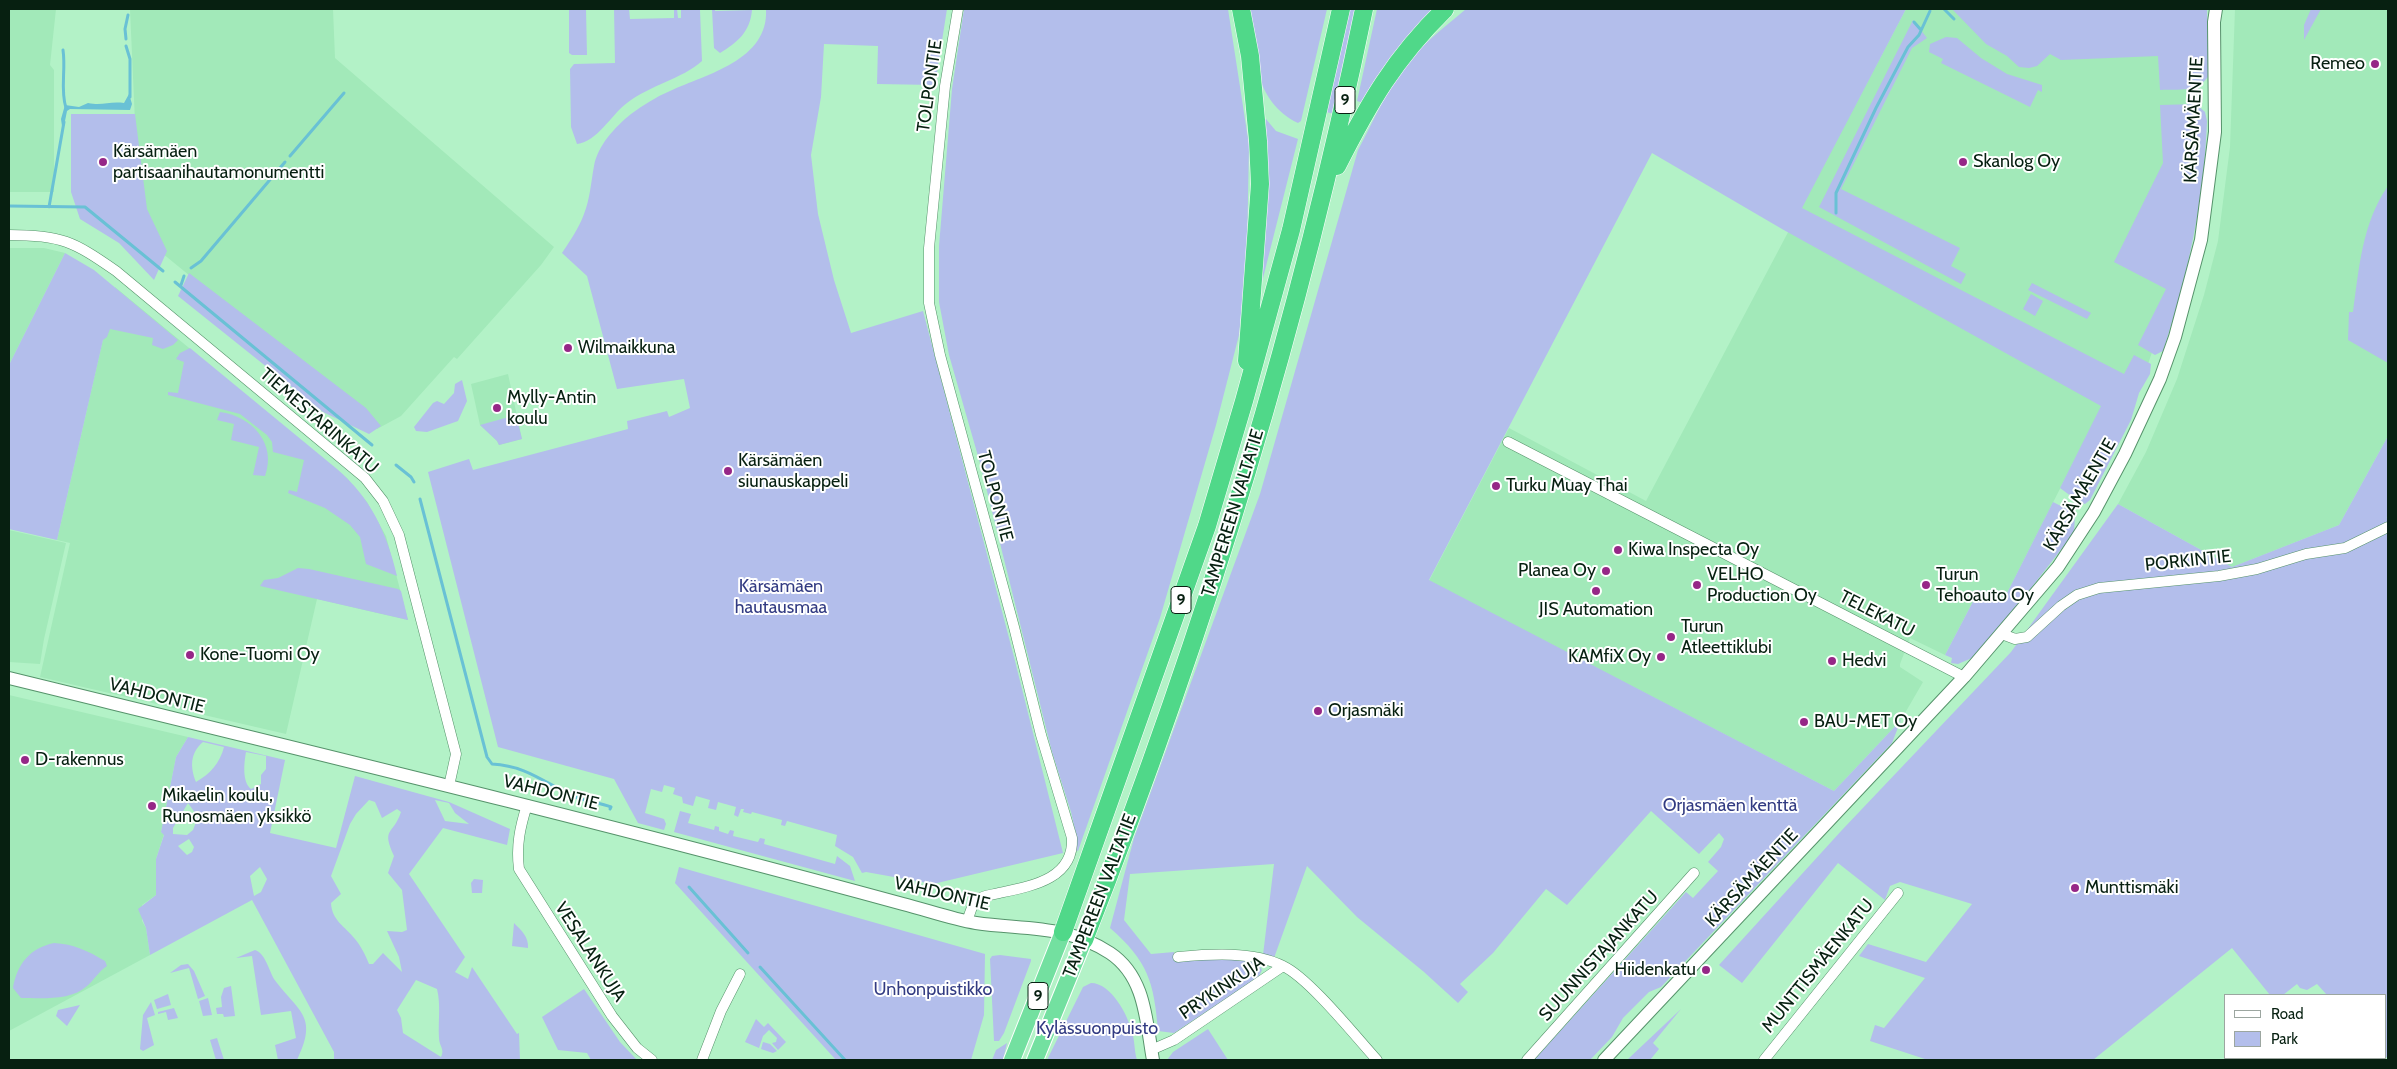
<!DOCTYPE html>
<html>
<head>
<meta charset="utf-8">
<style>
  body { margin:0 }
  #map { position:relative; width:2397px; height:1069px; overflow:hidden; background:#b3f2c7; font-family:Cabin,sans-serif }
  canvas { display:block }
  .frame { position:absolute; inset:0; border:10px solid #072011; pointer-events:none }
  .legend { position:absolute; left:2224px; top:994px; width:162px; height:65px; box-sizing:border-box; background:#fff; border:1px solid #9ca6a0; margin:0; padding:6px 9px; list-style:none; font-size:15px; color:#072011 }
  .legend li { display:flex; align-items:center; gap:10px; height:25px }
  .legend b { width:25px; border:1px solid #9ca6a0 }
</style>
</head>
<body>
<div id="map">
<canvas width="2397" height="1069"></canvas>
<div class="frame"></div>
<ul class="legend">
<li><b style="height:6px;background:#fff"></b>Road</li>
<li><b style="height:14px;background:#b3beeb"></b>Park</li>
</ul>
</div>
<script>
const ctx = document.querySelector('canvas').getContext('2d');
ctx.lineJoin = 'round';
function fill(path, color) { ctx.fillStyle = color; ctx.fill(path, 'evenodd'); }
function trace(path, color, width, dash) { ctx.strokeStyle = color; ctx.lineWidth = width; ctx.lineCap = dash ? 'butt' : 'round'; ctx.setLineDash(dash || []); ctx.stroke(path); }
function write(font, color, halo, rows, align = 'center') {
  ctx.font = font + ' Cabin,sans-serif'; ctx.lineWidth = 4; ctx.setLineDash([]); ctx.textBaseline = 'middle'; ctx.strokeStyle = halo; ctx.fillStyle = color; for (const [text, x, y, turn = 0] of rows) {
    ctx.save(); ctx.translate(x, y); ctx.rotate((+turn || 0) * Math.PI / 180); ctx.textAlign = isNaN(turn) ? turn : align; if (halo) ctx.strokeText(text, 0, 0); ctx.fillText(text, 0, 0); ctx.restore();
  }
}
const built = new Path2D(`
  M9 9H56L50 65 54 70V192H9Z
  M130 9H333L335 58 554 247 541 265 457 359 454 357 401 416 377 429 140 235Z
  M1906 9H2189L2192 148 2165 314 2148 364 2125 374 2102 406 2003 601 1979 590 1945 655 1910 638 1900 664V667L1923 682 1901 720 1834 791 1429 581 1509 428 1646 501Z
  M2235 9H2388V436L2339 525 2232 567 2118 504 2146 452 2177 379 2204 295 2218 241 2230 147Z
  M9 248H44L65 253 9 365Z
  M115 287 347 478 367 502 386 536 408 620 317 599 286 734 40 677 70 543 57 540Z
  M508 374 522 439 499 445 497 441 480 425 471 384Z
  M9 530 66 543 44 639 40 664 9 662Z
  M9 695 188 737 176 757 161 832 164 834 156 859V895L142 905V921L146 928 150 955 9 1031Z`);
const green = new Path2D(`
  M569 9H586L587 55H572L569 53Z
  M614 9H629L630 19 674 18V9H677L678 18H681V9L700 10 702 61C682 79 650 85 627 103 610 116 598 141 577 144L571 127 570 69 574 64 615 63Z
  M712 9H715V11L752 10C750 32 738 42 720 53L714 48Z
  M766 9H947L935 85 877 84 878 46 824 44 821 97 811 155 818 214 834 280 851 333 923 311 1014 657 1063 853 933 884 866 872 862 873 853 857 835 846 837 835 787 821 785 826 781 825 782 820 752 812 751 814 743 812 744 809H741L738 817 734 815 736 807 718 802 716 810 708 808 710 800 696 796 693 806 683 803 682 797 673 794 675 788 664 785 662 792 651 789 645 813 664 819 666 824 664 830 638 823 614 779 498 747 428 472 469 459 473 470 628 429 627 421 667 411 669 417 690 408 684 379 617 389 587 276 562 253C570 241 579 228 584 214 590 199 591 182 594 166 598 145 615 127 631 114 643 105 656 97 670 91 707 74 769 60 766 9Z
  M964 9H1228L1249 145 1247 251 1239 335 1216 425 1160 618 1078 851 1075 850 1077 839 1071 812 1052 752 980 463 949 355 939 302V246L952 89Z
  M1246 9H1327L1301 121 1298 123C1254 102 1253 51 1246 9Z
  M1350 9H1358L1334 114 1326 112Z
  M1377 9H1436L1398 48 1363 103 1357 101Z
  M1466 9H1906L1802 208 2124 374 2134 355 2151 364 2150 374 2139 393 2131 420 2090 500 2085 504 2079 502 2060 488 2101 406 1782 229 1652 153 1429 580 1834 791 1901 720 1892 743 1661 987 1649 992 1623 1018 1612 1037 1590 1060H1534L1686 892 1693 898 1718 871 1708 862 1721 847 1724 839 1719 833 1699 854 1651 811 1567 905 1546 889 1493 953 1460 984 1468 992 1458 1003 1424 972 1357 917 1307 866 1274 958 1263 955 1274 864 1130 874 1124 920 1151 954 1174 952 1175 962C1192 961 1254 952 1262 970L1258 978 1174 1033 1158 1031C1154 982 1148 961 1110 928L1134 838 1260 494 1358 150C1373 122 1385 93 1405 67 1421 44 1445 27 1466 9Z
  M1952 9H2207L2209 75C2199 93 2178 89 2160 90L2158 56 2061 60 2050 54 2037 66 2029 68 2019 67 2007 56 1986 44Z
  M2311 9H2321L2304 40V25Z
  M1913 20 1927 38 1912 48 1841 189 1960 248 1951 266 1966 274 1961 284 1819 207Z
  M1946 37 1957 38 1981 58 2007 74 2042 85V92L2038 90 2030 107 1941 63 1943 59 1929 52 1930 44Z
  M2196 104 2205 112 2207 121C2204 200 2188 276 2163 351L2155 355 2138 345 2166 289 2114 262 2163 163 2160 105Z
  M71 114H135L147 209 167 251 154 280 119 243 80 219 71 192Z
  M1263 119H1266L1276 131 1298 139 1259 294Z
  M2388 186V363L2348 340 2349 312H2353C2359 269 2362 223 2388 186Z
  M65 253 94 270 178 340 173 345 163 349 152 345 153 338 110 329 107 337 103 340 57 540 9 529V365Z
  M189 273 366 408 381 426 369 434 323 412 178 296Z
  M2032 283 2091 313 2087 319 2028 290Z
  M2031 294 2043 301 2035 316 2023 309Z
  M190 348 337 469C371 498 387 533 397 576L366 564 360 537 350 525 325 508 288 493 289 490 297 492 304 460 273 452 272 442 267 435 240 414 168 395V392L178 393 184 362 176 359 180 353Z
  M462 380 467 401 458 421 427 432 416 431 414 427 433 403 437 401 444 404 454 393 455 384Z
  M220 412C252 416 277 444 265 476L253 475 259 447 231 440 234 424 217 420Z
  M516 415 522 439 499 445 497 441 480 425Z
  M2388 436V517L2386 518H2388V1056L2383 1060H2350L2353 1058H2386V995H2327L2317 984 2307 990 2300 988 2297 984 2283 995H2270L2232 948 2093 1060H1928L1870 1041 1875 1025 1884 1028 1925 978 1859 956 1868 944 1926 962 1972 904 1900 882 1890 886 1885 900 1838 863 1742 983 1719 965 1842 830 2011 652 2118 504 2232 567 2339 525Z
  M2053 502 2071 511 2075 515 2074 533 2017 606 1972 658 1958 664 1951 663 1952 658 1945 655 1979 590 2003 601Z
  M298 568 309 569 398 589 401 591 408 620 260 586 264 580 278 578Z
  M188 737 285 760 270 833 336 848 355 776 449 802 510 829 507 845 443 828 409 874 465 957 455 972 468 979 472 967 517 1034 519 1033 520 1060H334V1052L252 900 150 955 146 928 138 909 156 895V859L164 835 161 832 176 757ZM203 742 224 747C220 763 210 774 196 782 190 767 190 753 203 742ZM246 752 266 756V769L261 775V784L251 789C242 782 244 763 246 752ZM369 800 375 802 382 818 397 809 401 812C393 836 381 827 394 856L388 873 402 890 407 930 402 932 387 931 399 957 402 972 383 953 373 964H369C366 956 361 946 355 939 345 926 332 921 331 903L341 894 331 876 350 824 356 814ZM435 800 449 803 455 813 469 824 445 821ZM188 803 198 817 193 830 187 835 173 834V828ZM189 839 194 847 192 852 187 855 178 846ZM260 867 267 879 261 892 254 896 250 876ZM416 980 437 989C441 1005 438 1021 439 1038 439 1046 445 1049 441 1057L403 1033 401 1018 397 1010Z
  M680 811 691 814 688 823 714 830 715 826 719 827V831L728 834 730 830 734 831 733 836 758 842 760 838 765 839 764 844 835 864 837 856 850 866 855 881 674 832Z
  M679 867 985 954 984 1015 971 1060H836L675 883Z
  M474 879 483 880 482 893H472L471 883Z
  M514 923C521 930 529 937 528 948L512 946Z
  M54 943C74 944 88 951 105 961L107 966C98 972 94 980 87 986 71 1001 41 998 21 998L13 988C17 964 30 948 54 943Z
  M255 950C265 953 269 970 274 979 298 1012 319 1015 297 1060H278L275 1045 296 1038 291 1011 261 1015 252 956 236 958Z
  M1000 955 1031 959V961L1004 1033 999 1041H994L990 959 992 956Z
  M181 965 188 964 194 971 205 996 198 999 189 968 170 973Z
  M1091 983C1111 983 1128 1015 1132 1032 1135 1041 1134 1051 1137 1060H1047L1083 987Z
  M231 986 235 1016 224 1017 223 1014H217L216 1008 222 1007 221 997 224 988Z
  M584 989 620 1042 637 1060H591L587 1053 558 1050 542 1017Z
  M168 994 171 1005 157 1009 154 1000Z
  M208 998 212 1015 203 1016 199 1001Z
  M151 1002 155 1015 147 1018 154 1045 143 1051 140 1049 143 1015Z
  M80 1005 67 1026 56 1016 58 1010Z
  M174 1008 178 1018 168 1020 166 1012 158 1014V1012Z
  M1681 1009 1653 1043 1659 1049 1650 1060H1627Z
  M756 1019 764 1027 768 1023 786 1042 778 1050 772 1043 776 1042 777 1038 769 1030 763 1036 759 1048 745 1042Z
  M1208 1029 1228 1060H1167L1173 1052Z
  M217 1038 224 1060H216L210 1040Z
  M763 1042 770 1044 777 1051 773 1053 761 1049Z
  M1007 1043 1003 1060H992L996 1050Z`);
const water = new Path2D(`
  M129 94 132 104 130 110 70 109 67 111 64 126H62L61 119 65 105 79 107 88 103C103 106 109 101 124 103Z`);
const stream = new Path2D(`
  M1944 9 1954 19
  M1914 22 1921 30
  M126 39 125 29 128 15
  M126 46 130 59V97
  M63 50C66 70 60 90 66 108
  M290 156 344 93
  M9 206 85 207 163 271
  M49 207 64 122
  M1836 213V193L1876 108 1908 47 1919 35 1930 11
  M191 268 201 261 285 162
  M175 282 372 445
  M181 285 184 276
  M396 465 411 477 414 482
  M420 499 487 757 492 764C527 766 543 782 573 796 585 802 599 802 611 807L610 809
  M689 887 748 953
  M760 967 845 1060`);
const minor = new Path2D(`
  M958 9 945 86 929 248V303L940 355 1014 627 1041 735 1072 838C1074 879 1032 886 999 893 993 895 982 895 977 900 971 905 970 915 967 921
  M9 235C61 235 73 241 116 271L365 478 383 501 399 535 456 754 449 786
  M1508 442 1964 677
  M2002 634 2015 639 2027 637 2061 606 2077 595 2099 588 2219 576 2257 569 2306 554 2345 548 2388 527
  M527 805C520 827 516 846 519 869L612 1016 637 1048 652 1060
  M1178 957C1210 954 1253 951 1283 966 1309 978 1356 1037 1377 1060
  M1151 1050 1174 1040 1283 966
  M702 1060 721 1011 740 974
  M1527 1060 1694 873
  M1764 1060 1898 893
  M2232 1060 2235 1058`);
const tertiary = new Path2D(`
  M9 678C307 751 606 823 903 904 927 910 951 919 976 923 1024 930 1066 924 1110 953 1146 977 1146 1022 1153 1060
  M1604 1060 1964 677 2058 567 2094 512 2125 454 2160 379 2175 337 2201 240 2215 132 2214 22 2216 9`);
const trunk = new Path2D(`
  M1012 1060 1063 932
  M1035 1060 1084 940`);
const motorway = new Path2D(`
  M1241 9 1250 56 1258 141 1260 184 1247 361
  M1337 166C1369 103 1394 59 1445 9
  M1063 932 1207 526 1244 401 1291 230 1341 9
  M1084 940C1203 638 1299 326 1364 9`);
const markers = [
  [2375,64,5,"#962787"],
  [103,162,5,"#962787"],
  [1963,162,5,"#962787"],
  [568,348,5,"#962787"],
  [497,408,5,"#962787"],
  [728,471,5,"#962787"],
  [1496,486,5,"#962787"],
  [1618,550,5,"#962787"],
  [1606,571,5,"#962787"],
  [1697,585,5,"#962787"],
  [1926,585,5,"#962787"],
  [1596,591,5,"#962787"],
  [1671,637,5,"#962787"],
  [190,655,5,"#962787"],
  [1661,657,5,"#962787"],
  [1832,661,5,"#962787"],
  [1318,711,5,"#962787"],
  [1804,722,5,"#962787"],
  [25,760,5,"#962787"],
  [152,806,5,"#962787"],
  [2075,888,5,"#962787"],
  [1706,970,5,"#962787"]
];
const shields = [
  [1345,100,20],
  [1181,600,20],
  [1038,996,20]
];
const shieldNames = [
  ["9",1345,100],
  ["9",1181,600],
  ["9",1038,996]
];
const poiNames = [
  ["Remeo",2365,64,"right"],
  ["Kärsämäen",113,152],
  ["partisaanihautamonumentti",113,173],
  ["Skanlog Oy",1973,162],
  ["Wilmaikkuna",578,348],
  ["Mylly-Antin",507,398],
  ["koulu",507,419],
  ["Kärsämäen",738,461],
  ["siunauskappeli",738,482],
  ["Turku Muay Thai",1506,486],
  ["Kiwa Inspecta Oy",1628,550],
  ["Planea Oy",1596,571,"right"],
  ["VELHO",1707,575],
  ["Production Oy",1707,596],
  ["Turun",1936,575],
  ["Tehoauto Oy",1936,596],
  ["JIS Automation",1596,610,"center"],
  ["Turun",1681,627],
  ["Atleettiklubi",1681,648],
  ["Kone-Tuomi Oy",200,655],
  ["KAMfiX Oy",1651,657,"right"],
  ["Hedvi",1842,661],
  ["Orjasmäki",1328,711],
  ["BAU-MET Oy",1814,722],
  ["D-rakennus",35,760],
  ["Mikaelin koulu,",162,796],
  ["Runosmäen yksikkö",162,817],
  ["Munttismäki",2085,888],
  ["Hiidenkatu",1696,970,"right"]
];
const streetNames = [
  ["TOLPONTIE",930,86,-82],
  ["KÄRSÄMÄENTIE",2194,120,-87],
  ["TIEMESTARINKATU",319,421,41],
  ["KÄRSÄMÄENTIE",2080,495,-60],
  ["TOLPONTIE",995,496,75],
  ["TAMPEREEN VALTATIE",1233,513,-73],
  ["PORKINTIE",2188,561,-6],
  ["TELEKATU",1877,614,27],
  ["VAHDONTIE",157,696,14],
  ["VAHDONTIE",551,793,14],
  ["KÄRSÄMÄENTIE",1752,878,-47],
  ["VAHDONTIE",942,894,13],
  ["TAMPEREEN VALTATIE",1100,896,-69],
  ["VESALANKUJA",590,952,57],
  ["SUUNNISTAJANKATU",1599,956,-48],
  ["MUNTTISMÄENKATU",1818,966,-51],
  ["PRYKINKUJA",1222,988,-34]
];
const parkNames = [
  ["Kärsämäen",781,587],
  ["hautausmaa",781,608],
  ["Orjasmäen kenttä",1730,806],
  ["Unhonpuistikko",933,990],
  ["Kylässuonpuisto",1097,1029]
];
fill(built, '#a2e9b9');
fill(green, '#b3beeb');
fill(water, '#69c1d5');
trace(stream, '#69c1d5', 3);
trace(minor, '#56936b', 11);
trace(tertiary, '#56936b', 14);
trace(trunk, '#fff', 18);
trace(motorway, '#fff', 19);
trace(minor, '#fff', 10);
trace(tertiary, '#fff', 12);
trace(trunk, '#73e0a0', 16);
trace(motorway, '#50d889', 18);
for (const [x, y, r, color] of markers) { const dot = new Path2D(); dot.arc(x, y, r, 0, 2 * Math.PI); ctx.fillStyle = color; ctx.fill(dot); trace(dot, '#fff', 2); }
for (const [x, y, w] of shields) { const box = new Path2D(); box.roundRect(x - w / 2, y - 13.5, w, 27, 4); ctx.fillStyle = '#fff'; ctx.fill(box); trace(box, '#072011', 1); }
write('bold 16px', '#072011', null, shieldNames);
write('18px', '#072011', '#fff', poiNames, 'left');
write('18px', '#072011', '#fff', streetNames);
write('18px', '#323b82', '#fff', parkNames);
</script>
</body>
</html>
